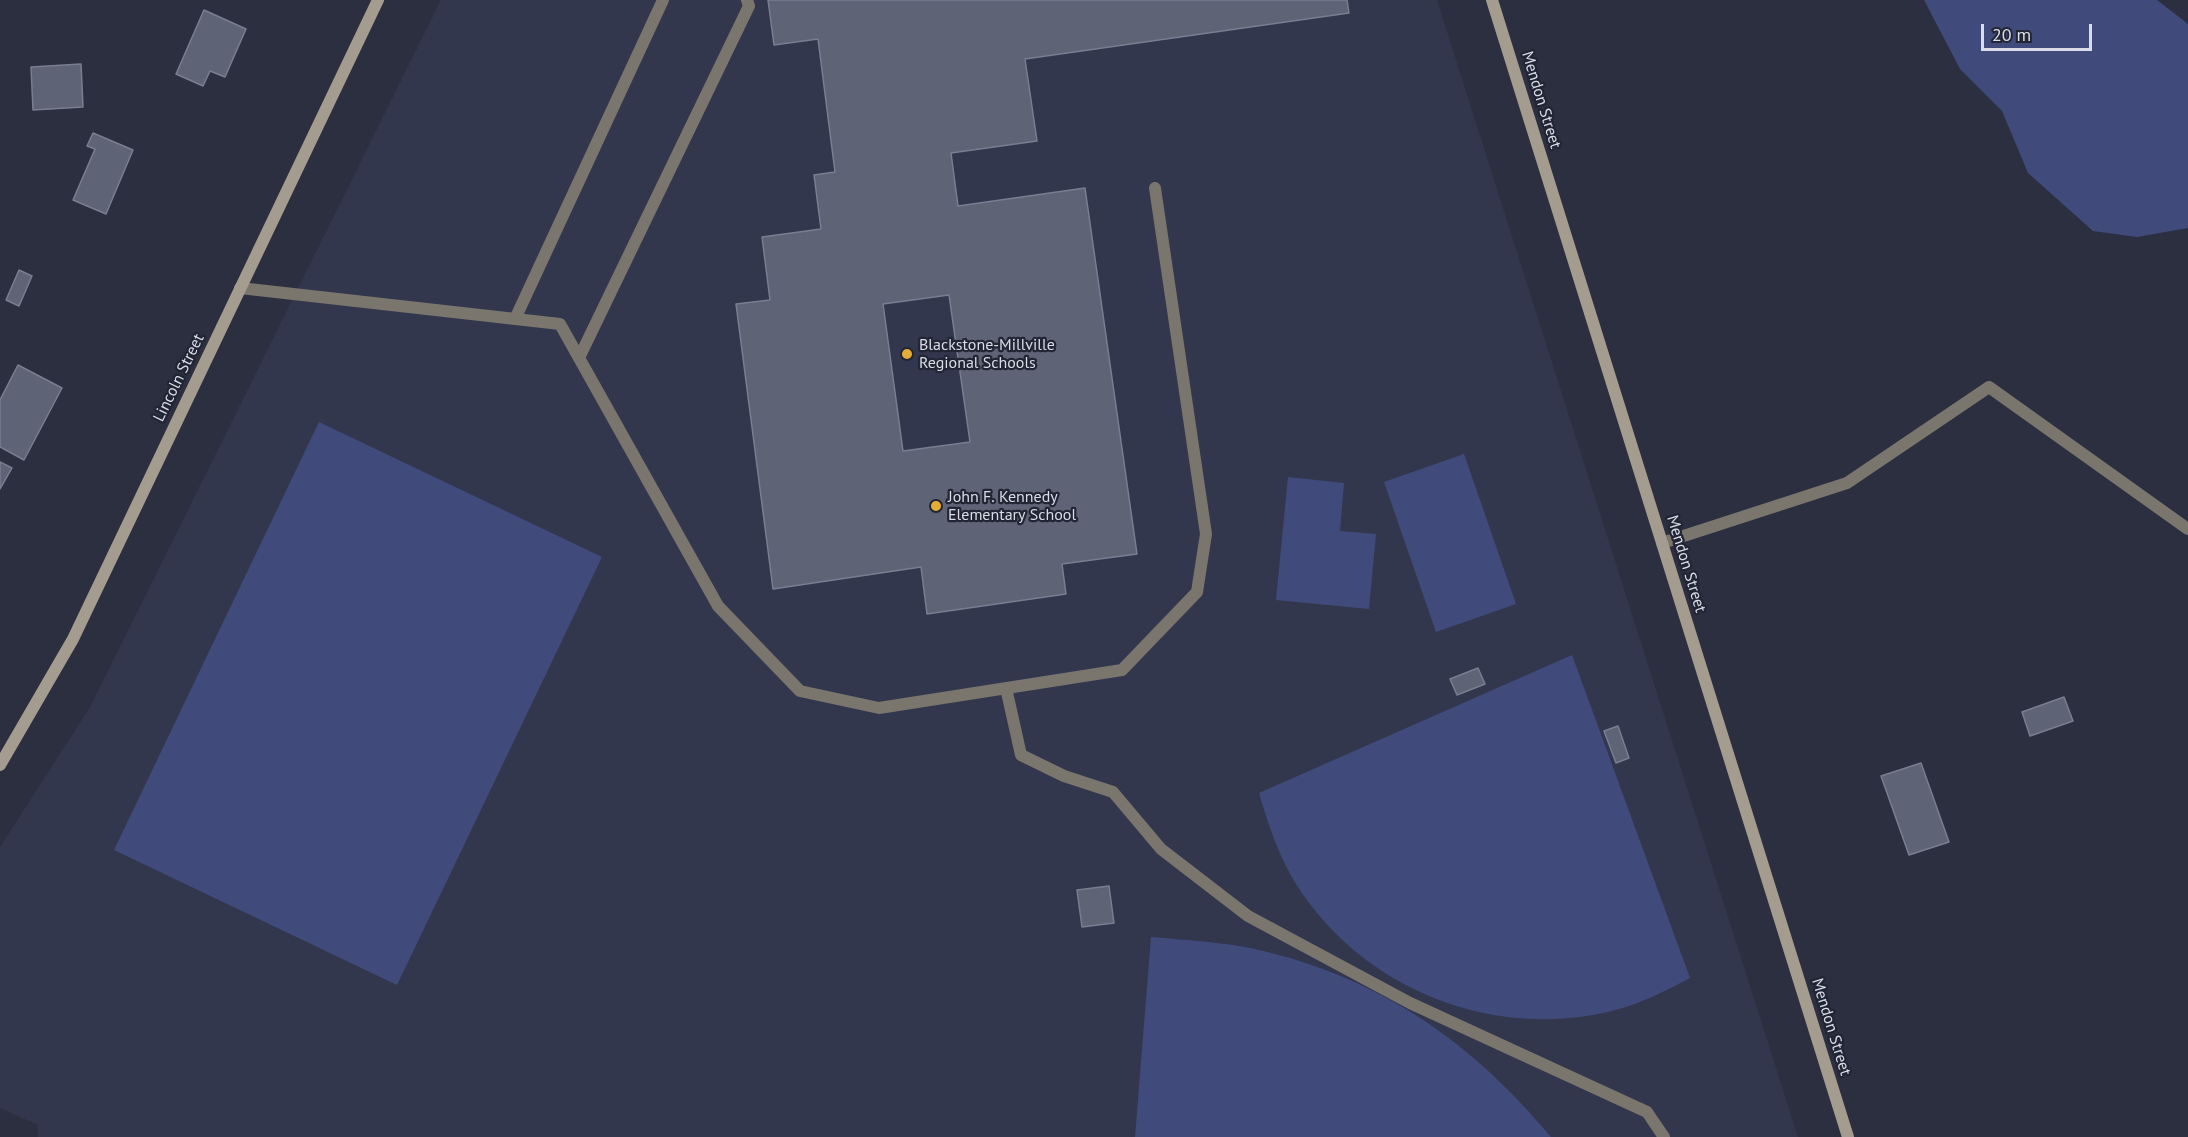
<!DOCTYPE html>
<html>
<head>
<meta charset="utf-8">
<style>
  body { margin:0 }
  #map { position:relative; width:2188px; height:1137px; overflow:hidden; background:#2b2f3f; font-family:"PT Sans",sans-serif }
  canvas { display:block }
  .scale { position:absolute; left:1981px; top:24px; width:111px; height:27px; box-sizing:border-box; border:3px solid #dadde8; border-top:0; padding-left:8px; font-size:18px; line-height:21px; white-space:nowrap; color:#dadde8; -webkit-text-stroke:4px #212534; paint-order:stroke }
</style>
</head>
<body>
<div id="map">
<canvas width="2188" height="1137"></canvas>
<div class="scale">20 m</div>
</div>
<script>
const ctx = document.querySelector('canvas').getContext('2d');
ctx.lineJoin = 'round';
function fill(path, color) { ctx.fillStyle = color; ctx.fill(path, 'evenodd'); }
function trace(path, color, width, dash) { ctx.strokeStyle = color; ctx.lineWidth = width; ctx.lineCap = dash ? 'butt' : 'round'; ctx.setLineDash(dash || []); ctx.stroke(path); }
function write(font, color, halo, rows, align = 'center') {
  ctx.font = font + ' "PT Sans",sans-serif'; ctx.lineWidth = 4.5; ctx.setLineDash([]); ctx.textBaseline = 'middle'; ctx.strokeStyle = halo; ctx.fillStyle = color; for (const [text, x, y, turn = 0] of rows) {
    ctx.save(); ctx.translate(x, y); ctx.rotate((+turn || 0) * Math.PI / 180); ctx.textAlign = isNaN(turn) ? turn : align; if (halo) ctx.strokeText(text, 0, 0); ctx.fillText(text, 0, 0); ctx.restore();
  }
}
const built = new Path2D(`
  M441 0H1437L1798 1137H38V1125L0 1108V847L90 707Z`);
const green = new Path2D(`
  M1924 0H2157L2188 24V228L2137 237 2093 231 2028 173 2002 111 1960 69Z
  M319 422 602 557 397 985 114 850Z
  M1464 454 1516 604 1436 632 1384 482Z
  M1288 477 1344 483 1340 531 1376 534 1369 609 1276 600Z
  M1572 655 1690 978C1667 990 1644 1002 1619 1009 1504 1041 1377 996 1307 900 1283 868 1270 831 1259 793Z
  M1151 937C1186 940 1221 942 1255 949 1379 977 1471 1041 1551 1137H1135Z`);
const building = new Path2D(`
  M768 0H1347L1349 13 1025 59 1037 141 951 153 958 206 1085 188 1137 554 1062 564 1066 594 927 614 921 567 773 589 736 304 770 300 762 237 821 229 814 175 835 172 818 39 774 45ZM949 295 970 442 903 451 883 304Z
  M204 10 246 29 225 77 210 71 203 86 176 74Z
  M81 64 83 107 33 110 31 67Z
  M93 133 133 150 106 214 73 200 95 149 87 146Z
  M19 270 32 276 19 306 6 300Z
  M18 365 62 388 24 460 0 447V400Z
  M0 462 12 468 0 489Z
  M1478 668 1485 684 1457 695 1450 679Z
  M2064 697 2073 721 2030 736 2022 712Z
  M1618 726 1629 758 1616 763 1604 731Z
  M1921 763 1949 842 1909 855 1881 776Z
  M1109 886 1114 923 1082 927 1077 890Z`);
const lane = new Path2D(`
  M240 288 560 324 718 606 800 691 879 708 1122 670 1197 592 1206 534 1155 188
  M515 319 663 0
  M579 358 749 6 747 0
  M1662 543 1847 483 1989 387 2188 529
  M1006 688 1021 755 1064 776 1113 792 1161 849 1248 916 1410 1003 1647 1112 1664 1137`);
const secondary = new Path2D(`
  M1492 0 1848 1137
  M0 765 73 639 378 0`);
const markers = [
  [907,354,6,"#e6ad36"],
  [936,506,6,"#e6ad36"]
];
const streetNames = [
  ["Mendon Street",1541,100,73],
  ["Lincoln Street",179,378,-64],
  ["Mendon Street",1686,564,73],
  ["Mendon Street",1831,1027,73]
];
const poiNames = [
  ["Blackstone-Millville",919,345],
  ["Regional Schools",919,363],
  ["John F. Kennedy",948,497],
  ["Elementary School",948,515]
];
fill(built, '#32374e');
fill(green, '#404b7c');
fill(building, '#5e6375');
trace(building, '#797e91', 1.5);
trace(lane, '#7a756d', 12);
trace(secondary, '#a39c8f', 12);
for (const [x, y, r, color] of markers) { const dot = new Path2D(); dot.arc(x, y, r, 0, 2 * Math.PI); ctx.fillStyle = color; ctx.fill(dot); trace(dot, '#212534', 2); }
write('16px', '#dadde8', '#212534', streetNames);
write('16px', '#dadde8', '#212534', poiNames, 'left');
</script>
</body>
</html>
